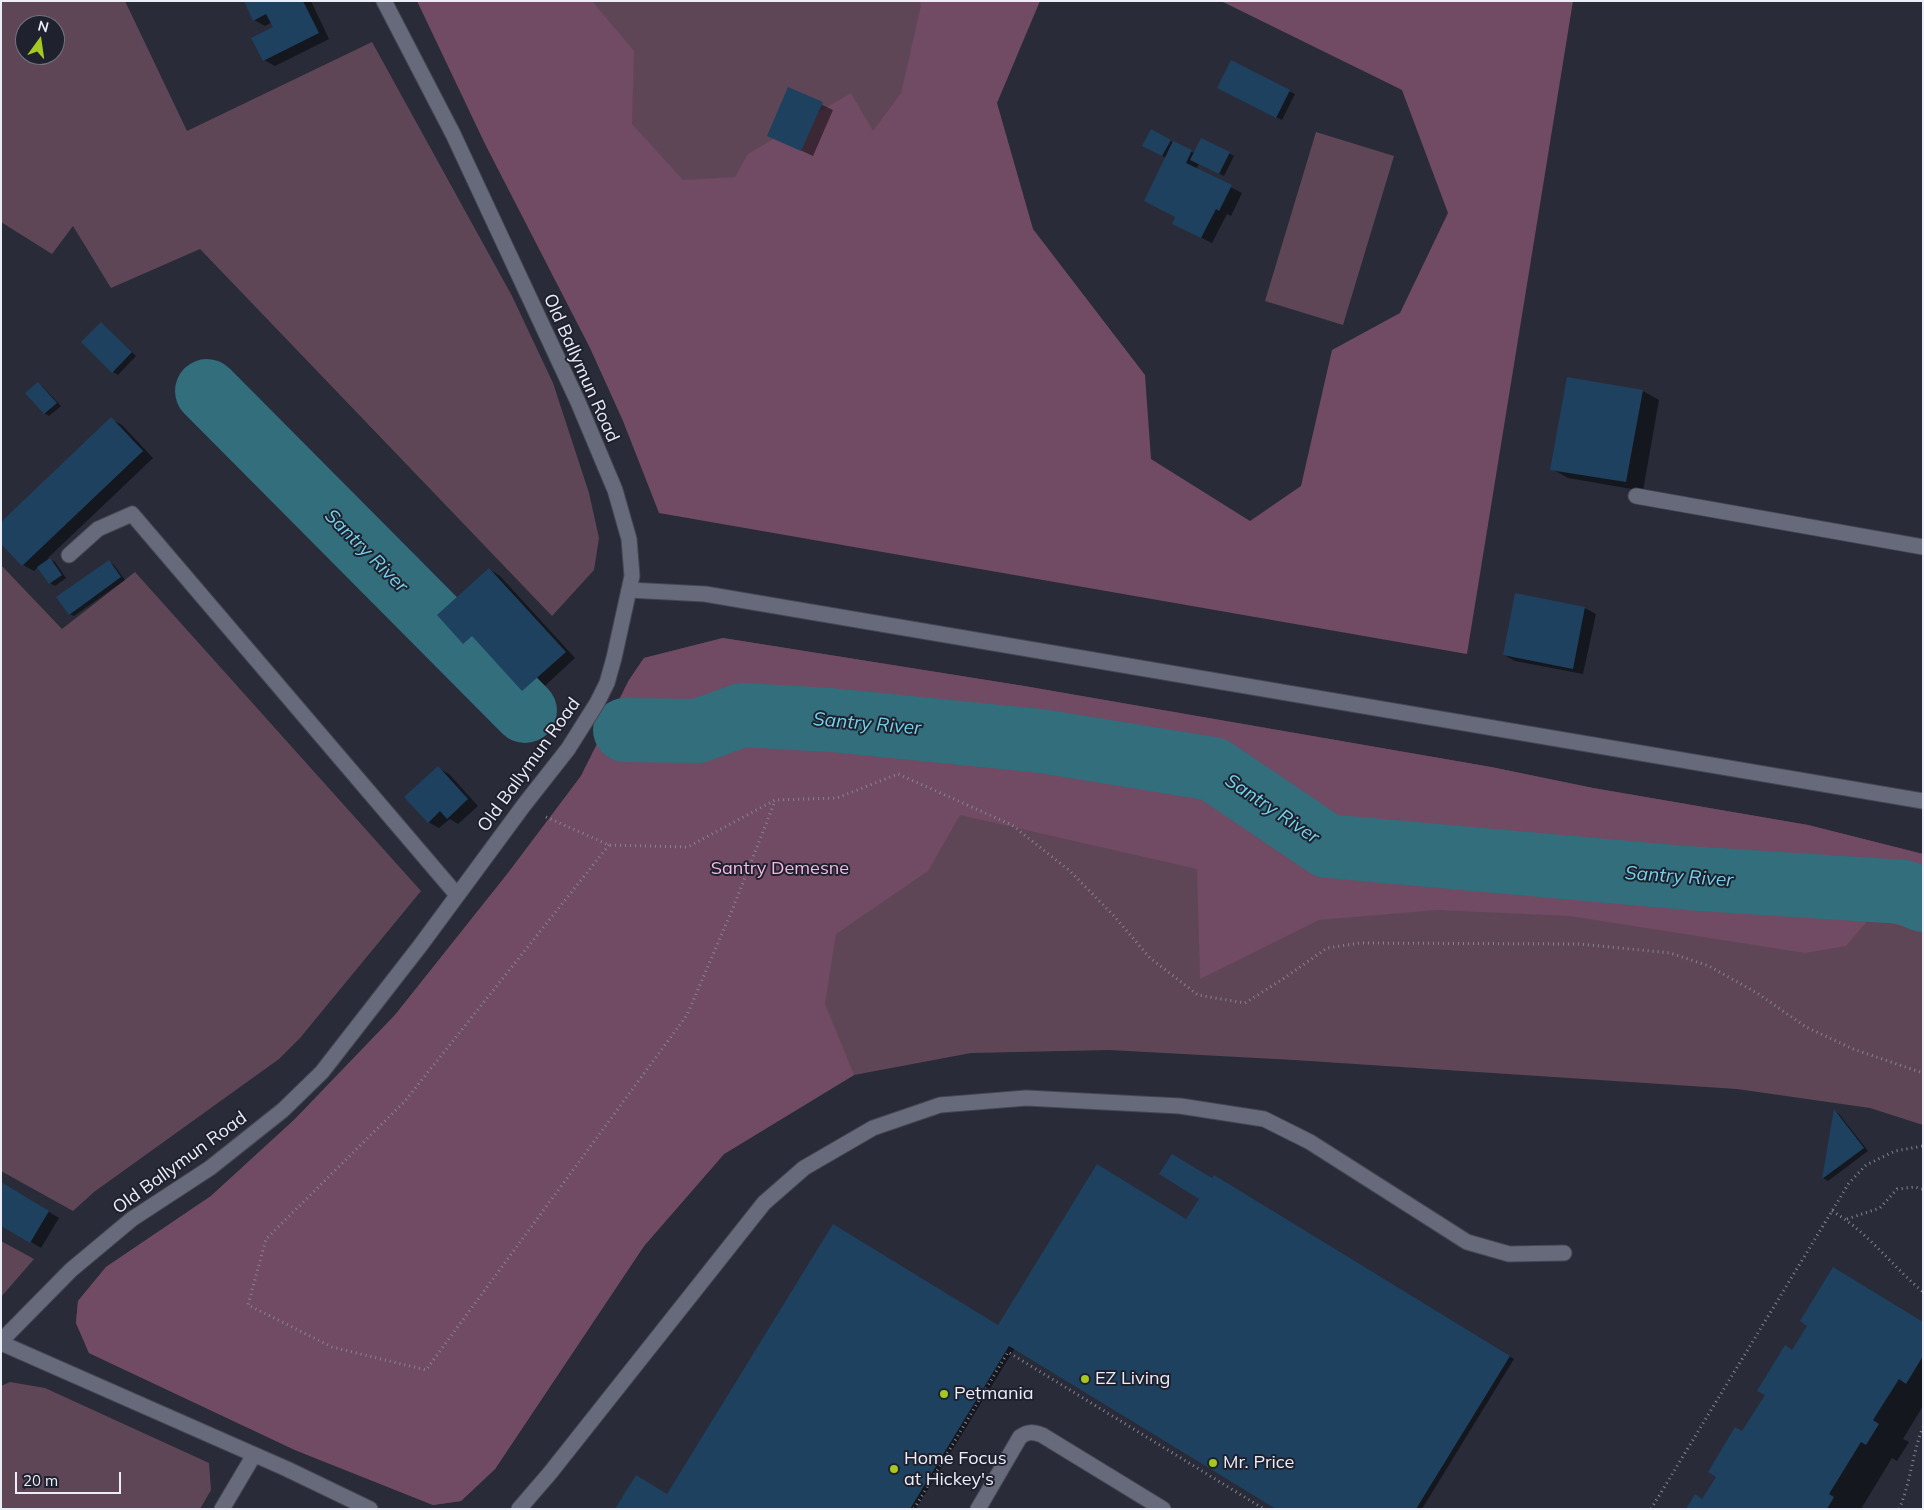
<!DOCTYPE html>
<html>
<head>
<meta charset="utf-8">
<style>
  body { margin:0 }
  #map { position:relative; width:1924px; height:1510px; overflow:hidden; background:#292b39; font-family:Mulish,sans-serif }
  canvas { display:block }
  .frame { position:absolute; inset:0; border:2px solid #ebedf7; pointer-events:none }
  .north { position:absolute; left:15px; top:15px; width:50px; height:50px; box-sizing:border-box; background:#1f212f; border:1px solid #71737f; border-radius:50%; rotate:14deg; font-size:14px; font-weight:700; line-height:20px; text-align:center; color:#ebedf7 }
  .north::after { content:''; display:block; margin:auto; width:18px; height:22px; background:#a5c822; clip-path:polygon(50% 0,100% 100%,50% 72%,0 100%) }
  .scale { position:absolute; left:15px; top:1472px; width:106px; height:22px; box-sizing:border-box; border:2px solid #ebedf7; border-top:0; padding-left:6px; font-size:15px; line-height:18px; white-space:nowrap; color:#ebedf7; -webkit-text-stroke:4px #1f212f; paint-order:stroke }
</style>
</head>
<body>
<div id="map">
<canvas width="1924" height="1510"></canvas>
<div class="frame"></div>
<div class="north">N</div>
<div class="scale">20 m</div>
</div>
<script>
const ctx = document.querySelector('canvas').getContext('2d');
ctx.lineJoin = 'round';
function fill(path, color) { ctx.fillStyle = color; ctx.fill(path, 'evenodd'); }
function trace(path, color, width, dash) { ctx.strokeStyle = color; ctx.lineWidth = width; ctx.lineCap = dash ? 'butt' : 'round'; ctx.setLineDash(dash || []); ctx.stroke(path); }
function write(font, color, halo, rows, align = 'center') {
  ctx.font = font + ' Mulish,sans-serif'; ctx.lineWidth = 4; ctx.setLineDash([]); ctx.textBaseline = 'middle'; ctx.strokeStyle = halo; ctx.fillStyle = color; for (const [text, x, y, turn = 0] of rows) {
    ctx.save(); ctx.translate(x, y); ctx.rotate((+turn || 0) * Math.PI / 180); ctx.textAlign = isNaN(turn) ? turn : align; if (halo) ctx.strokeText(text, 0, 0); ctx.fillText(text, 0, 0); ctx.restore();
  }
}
const green = new Path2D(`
  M1 1H125L187 131 372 42 512 296 553 383 589 493 599 538 594 570 552 616 200 249 111 288 73 226 52 254 1 222ZM25 25H55V55H25Z
  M528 1H937L885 153 659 224Z
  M1316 132 1394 156 1343 325 1265 301Z
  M1 565 62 629 135 572 421 891 300 1038 279 1059 94 1192 73 1211 1 1171Z
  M723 638 1024 686 1491 767 1593 788 1808 825 1923 854V1125L1870 1108 1737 1089 1294 1060 1109 1050 971 1053 854 1075 724 1154 644 1246 495 1469 461 1501 433 1505 295 1450 89 1353 76 1323 78 1301 106 1267 211 1196 295 1119 395 1015 508 873 581 776 629 680 644 658Z
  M1 1241 34 1259 1 1297Z
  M10 1382 45 1388 209 1463 211 1490 200 1509H1V1386Z`);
const forest = new Path2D(`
  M417 1H592L634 51 632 124 683 180 735 177 748 154 851 93 873 131 901 93 921 6 920 1H1040L997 103 1033 229 1145 375 1151 459 1250 521 1301 486 1332 350 1400 313 1448 213 1402 90 1221 1H1573L1467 654 659 513 623 421 590 348 485 144Z
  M723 638 1024 686 1491 767 1593 788 1808 825 1923 854V931L1870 918 1846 946 1805 953 1570 916 1437 910 1319 920 1200 979 1197 869 960 815 928 871 836 934 825 1004 854 1075 724 1154 644 1246 495 1469 461 1501 433 1505 295 1450 89 1353 76 1323 78 1301 106 1267 211 1196 295 1119 395 1015 508 873 581 776 629 680 644 658Z`);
const shadow = new Path2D(`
  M245 1H311L329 39 275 66 264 60 275 28 272 22 265 26 254 20Z
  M1232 62 1295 94 1282 120 1224 91Z
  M789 89 833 110 813 156 768 135Z
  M1151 131 1194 153H1229L1234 156 1224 176 1199 164 1196 169 1242 193 1231 216 1227 214 1212 243 1184 229 1176 217 1166 158 1143 145Z
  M102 323 136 356 118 375 113 372Z
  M38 384 43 387 61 406 49 416 44 413Z
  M1643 391 1659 400 1643 491 1568 478 1552 469Z
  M111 419 122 425 153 458 48 558 55 562 66 578 55 586 50 583 38 567 34 571 23 565 1 542Z
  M109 562 114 565 125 580 74 616 69 614Z
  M489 569 500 576 575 658 534 696 523 690 481 644 475 650 464 643 438 616Z
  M1585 608 1596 614 1583 674 1515 661 1504 655Z
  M438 768 449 774 478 806 458 824 450 819 439 828 428 822Z
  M1835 1111 1839 1114 1868 1151 1828 1181 1823 1178Z
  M1214 1177 1514 1359 1422 1509H1279L1015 1348 916 1509H616L668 1496 999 1327 1187 1220Z
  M1 1183 59 1218 41 1248 1 1224Z
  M1923 1323V1406L1903 1439 1909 1442 1897 1461 1892 1458 1861 1509H1687L1703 1500 1793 1351Z`);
const river = new Path2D(`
  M207 391 525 711
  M625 730 698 731 742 715 831 720 1041 741 1213 769 1327 846 1686 878 1904 892 1923 900`);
const building = new Path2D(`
  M244 1H303L319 33 263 61 251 38 273 27 266 14 253 21Z
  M1231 60 1290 90 1276 118 1217 88Z
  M788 87 823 102 801 151 767 136Z
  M1151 129 1171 140 1162 156 1142 146Z
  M1201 138 1230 152 1219 174 1190 160Z
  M1173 141 1192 150 1186 163 1232 185 1219 211 1216 209 1201 238 1172 224 1175 217 1144 201Z
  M101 322 132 352 112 373 81 342Z
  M1567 377 1643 390 1626 482 1550 470Z
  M38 382 57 403 44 414 25 393Z
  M111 417 143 451 22 566 1 544V522Z
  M50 558 62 575 49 584 37 567Z
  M109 560 121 577 69 615 56 597Z
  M489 568 566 652 522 691 472 636 463 644 437 615Z
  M1515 593 1585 607 1573 669 1503 655Z
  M438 766 468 799 447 819 440 811 428 823 404 797Z
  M1834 1109 1864 1148 1822 1179Z
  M1172 1154 1212 1178 1214 1175 1510 1356 1416 1509H1276L1009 1346 910 1509H615L636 1475 667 1494 833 1224 998 1325 1097 1164 1186 1219 1199 1199 1159 1174Z
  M1 1182 49 1211 30 1243 1 1226Z
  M1833 1267 1923 1322V1356L1906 1384 1899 1379 1873 1420 1879 1424 1866 1445 1861 1442 1829 1494 1834 1497 1827 1509H1686L1695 1494 1702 1499 1716 1477 1708 1472 1735 1427 1742 1431 1765 1395 1757 1391 1785 1345 1792 1350 1807 1326 1800 1321Z`);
const path = new Path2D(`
  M546 817 609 845 688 847 775 800 837 798 898 774 1012 825 1070 871 1114 916 1150 958 1198 995 1245 1003 1283 979 1327 948 1360 943 1580 944 1670 953 1709 966 1757 993 1806 1027 1853 1049 1923 1073
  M609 845 405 1101 266 1239 248 1305 332 1347 426 1370 687 1015 733 908 775 801
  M1832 1211C1868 1232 1891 1265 1923 1292
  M1847 1219 1880 1208 1897 1189 1915 1187 1922 1189
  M914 1509 1008 1352 1264 1509
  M1651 1509 1849 1183 1866 1165 1895 1151 1923 1146
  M1899 1509C1911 1482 1912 1454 1923 1427`);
const service = new Path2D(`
  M1636 496 1923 547
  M69 555 98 529 132 514 457 895
  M629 590 705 594 1923 801
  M1 1343 287 1469 370 1509
  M222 1509 254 1455
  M519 1509 550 1473 764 1203 804 1168 873 1128 940 1105 1026 1098 1180 1106 1264 1119 1310 1142 1467 1242 1509 1254 1564 1253
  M978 1509 1020 1437C1028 1431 1033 1432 1042 1435L1163 1509`);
const minor = new Path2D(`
  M1 1341 71 1270 132 1219 210 1168 283 1110 322 1072 420 946 524 805 568 749 597 703 607 683 614 658 632 576 629 539 615 490 578 402 453 134 384 1`);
const markers = [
  [1085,1379,5,"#a5c822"],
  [944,1394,5,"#a5c822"],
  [1213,1463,5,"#a5c822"],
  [894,1469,5,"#a5c822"]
];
const streetNames = [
  ["Old Ballymun Road",581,368,66],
  ["Old Ballymun Road",529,765,-54],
  ["Old Ballymun Road",180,1163,-36]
];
const parkNames = [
  ["Santry Demesne",780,869]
];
const poiNames = [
  ["EZ Living",1095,1379],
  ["Petmania",954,1394],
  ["Home Focus",904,1459],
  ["at Hickey's",904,1480],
  ["Mr. Price",1223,1463]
];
const waterNames = [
  ["Santry River",366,551,45],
  ["Santry River",867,724,5],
  ["Santry River",1272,809,34],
  ["Santry River",1679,877,4]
];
fill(green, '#5f4656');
fill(forest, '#714a64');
fill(shadow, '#0007');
trace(river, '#326e7c', 64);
fill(building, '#1e415f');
trace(service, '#454754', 17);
trace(minor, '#454754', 17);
trace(path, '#848692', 3, [1, 4]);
trace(service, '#676a7a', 15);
trace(minor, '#676a7a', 15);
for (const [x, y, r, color] of markers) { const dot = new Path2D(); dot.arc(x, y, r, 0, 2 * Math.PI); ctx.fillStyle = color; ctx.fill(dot); trace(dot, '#1f212f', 2); }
write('18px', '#ebedf7', '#1f212f', streetNames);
write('18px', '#fab7e3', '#1f212f', parkNames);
write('18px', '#ebedf7', '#1f212f', poiNames, 'left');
write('italic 19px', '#73d2e9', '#1f212f', waterNames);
</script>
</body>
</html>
